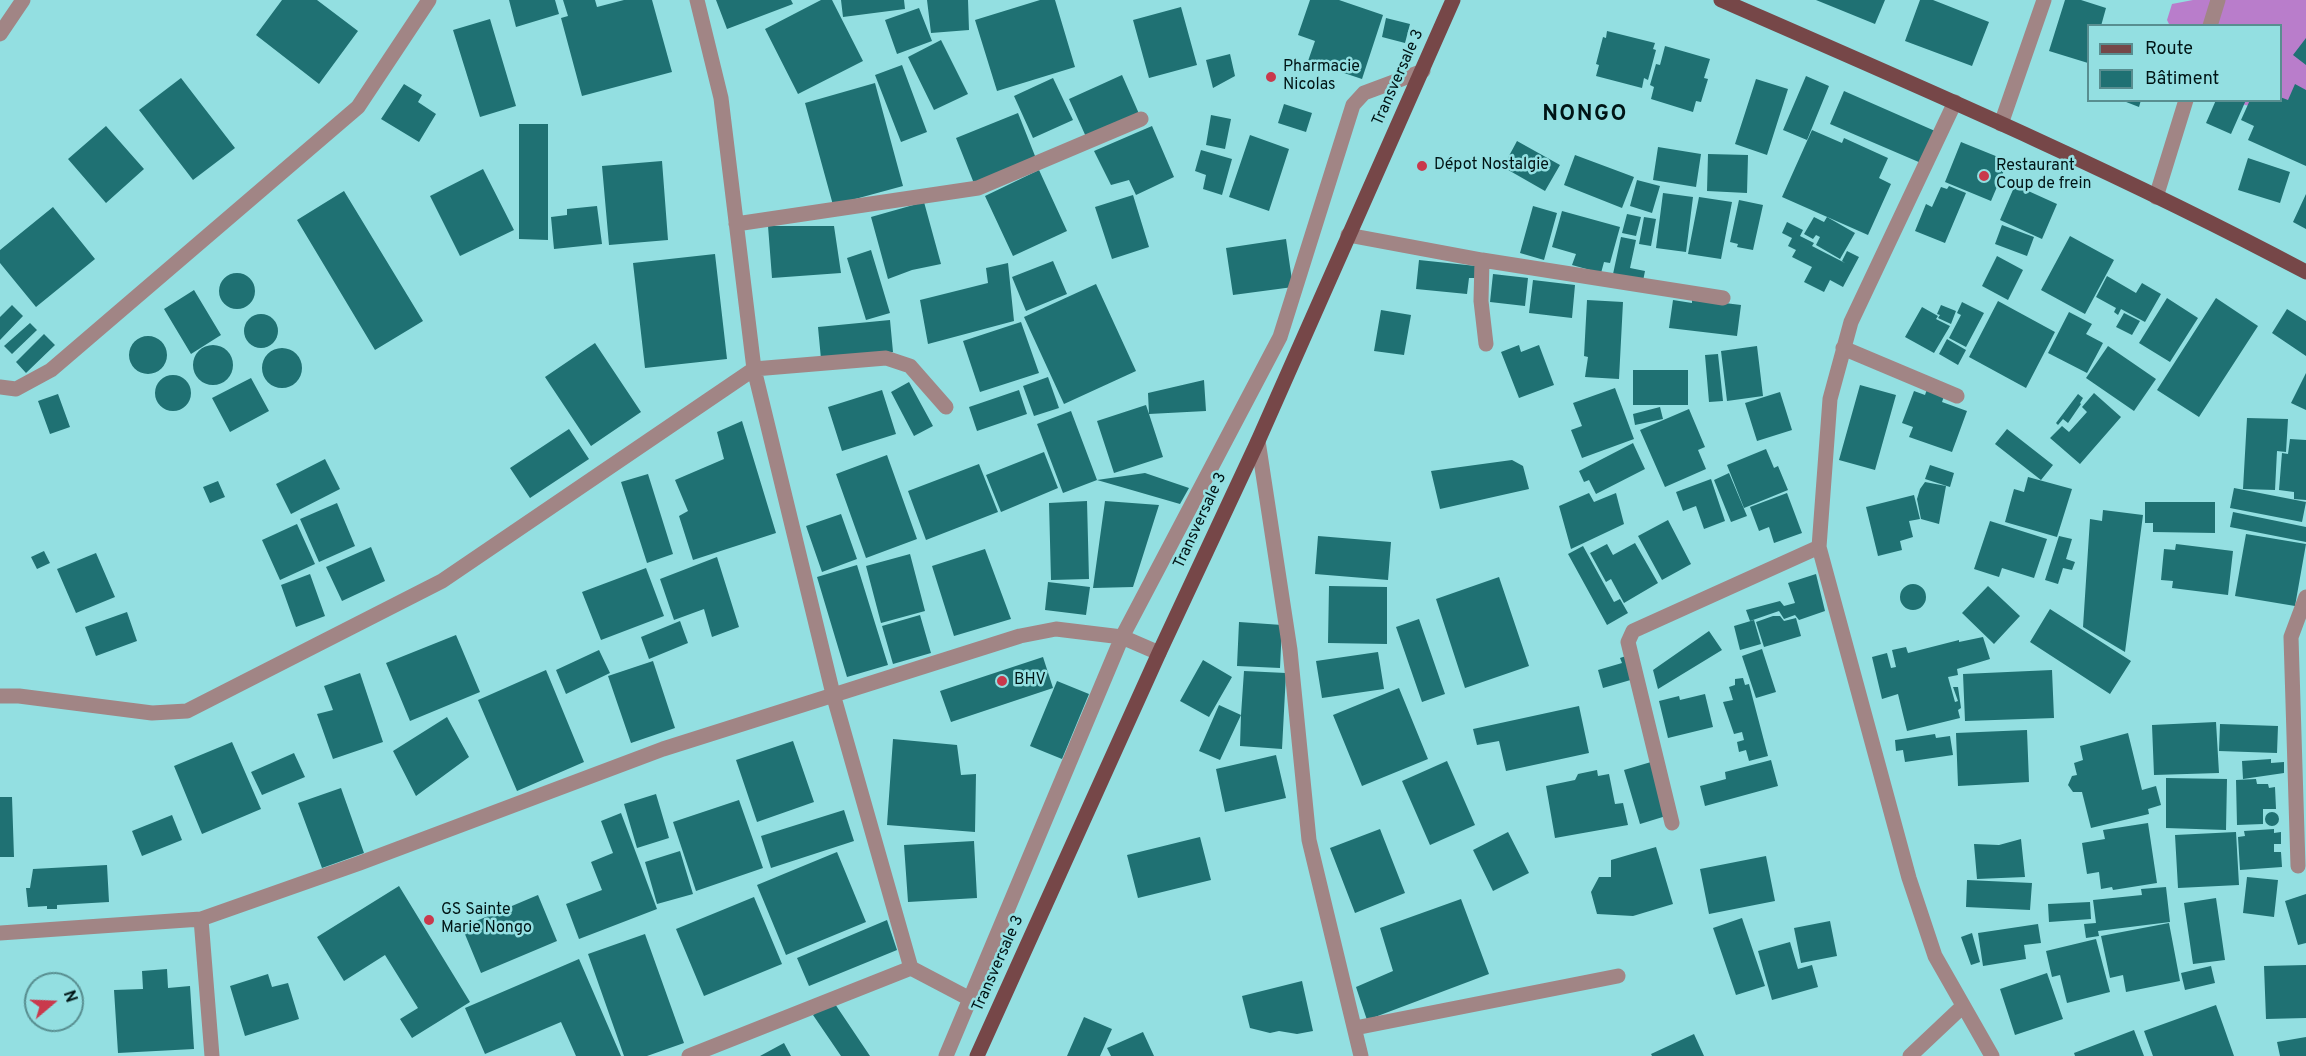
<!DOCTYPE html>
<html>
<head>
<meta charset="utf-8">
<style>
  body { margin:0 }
  #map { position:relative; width:2306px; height:1056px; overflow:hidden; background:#93dfe1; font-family:Overpass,sans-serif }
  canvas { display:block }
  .legend { position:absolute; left:2087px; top:24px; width:195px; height:78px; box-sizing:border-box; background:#93dfe1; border:2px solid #588e90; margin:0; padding:8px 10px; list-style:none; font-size:18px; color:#001516 }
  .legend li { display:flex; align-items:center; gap:12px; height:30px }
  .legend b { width:30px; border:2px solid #588e90 }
  .north { position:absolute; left:24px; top:972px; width:60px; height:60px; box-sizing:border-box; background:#93dfe1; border:2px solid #588e90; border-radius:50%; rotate:71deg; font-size:16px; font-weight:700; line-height:24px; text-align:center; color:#001516 }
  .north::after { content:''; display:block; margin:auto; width:21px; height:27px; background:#c9394c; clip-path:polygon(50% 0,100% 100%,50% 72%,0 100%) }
</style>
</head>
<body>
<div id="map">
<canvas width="2306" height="1056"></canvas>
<ul class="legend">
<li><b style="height:8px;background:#764748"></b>Route</li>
<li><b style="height:16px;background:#1f7173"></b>Bâtiment</li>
</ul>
<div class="north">N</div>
</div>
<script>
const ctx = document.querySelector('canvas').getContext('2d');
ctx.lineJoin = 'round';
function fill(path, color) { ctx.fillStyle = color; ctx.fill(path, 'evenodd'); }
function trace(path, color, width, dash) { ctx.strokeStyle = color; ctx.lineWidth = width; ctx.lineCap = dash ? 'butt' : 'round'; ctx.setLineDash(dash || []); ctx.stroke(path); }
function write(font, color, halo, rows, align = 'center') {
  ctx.font = font + ' Overpass,sans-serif'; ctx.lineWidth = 5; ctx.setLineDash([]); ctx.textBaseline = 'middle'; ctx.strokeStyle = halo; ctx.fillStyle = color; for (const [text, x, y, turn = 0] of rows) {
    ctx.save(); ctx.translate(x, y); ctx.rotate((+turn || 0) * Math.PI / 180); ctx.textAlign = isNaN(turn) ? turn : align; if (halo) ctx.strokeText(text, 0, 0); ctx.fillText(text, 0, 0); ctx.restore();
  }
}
const forest = new Path2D(`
  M2193 0H2306V106L2262 109 2229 101 2280 100V26H2170L2167 20 2172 4Z`);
const building = new Path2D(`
  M282 0H317L358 31 319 84 256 35Z
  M509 0H555L559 14 516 27Z
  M563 0H595L597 7 624 0H652L672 72 582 96 561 18 568 16Z
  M716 0H791L793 4 727 29Z
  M821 0H832L863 61 798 94 765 29Z
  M841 0H904L905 9 843 17Z
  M927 0H968L969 30 931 33Z
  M1040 0H1055L1075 67 997 91 975 20Z
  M1310 0H1339L1383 15 1362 79 1308 61 1315 41 1298 35Z
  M1816 0H1885L1875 24Z
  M1920 0H1933L1989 22 1972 66 1905 41Z
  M2065 0H2081L2106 8 2101 26H2088V63L2049 51Z
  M1181 7 1197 65 1149 78 1133 20Z
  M919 8 932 41 897 54 885 20Z
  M1386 18 1410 24 1405 43 1382 37Z
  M490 19 516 106 480 117 453 30Z
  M1607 31 1655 43 1653 49 1656 50 1648 80 1644 78 1642 88 1596 76 1599 65 1596 64 1603 37 1606 38Z
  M2306 38V65L2293 55Z
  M941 40 968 94 934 110 908 57Z
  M1665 46 1710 59 1704 78 1708 79 1701 102 1696 101 1693 112 1651 99 1654 87 1650 85 1656 64 1660 65Z
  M1230 54 1235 76 1213 88 1206 60Z
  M902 65 927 132 901 142 875 75Z
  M1122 75 1140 116 1087 139 1069 99Z
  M1806 76 1829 86 1807 140 1783 130Z
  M181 78 235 148 193 180 139 110Z
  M1053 78 1073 120 1033 138 1014 96Z
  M1756 79 1788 89 1767 155 1735 144Z
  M875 83 903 186 833 205 805 103Z
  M404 84 422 95 418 102 436 114 419 142 381 119Z
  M2295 84 2306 90V166L2248 140 2254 126 2241 120 2250 100H2280V97L2288 100Z
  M1844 91 1935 131 1921 163 1830 124Z
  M2121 100H2141L2139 107Z
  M2216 100H2246L2231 134 2206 123Z
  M1284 104 1312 113 1306 132 1278 123Z
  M1018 113 1037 161 975 186 956 138Z
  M1211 115 1231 119 1225 149 1206 145Z
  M519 124H548V240L519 239Z
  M106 126 144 169 106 203 68 159Z
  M1152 126 1174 177 1136 195 1129 180 1111 185 1094 151Z
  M1812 130 1842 143 1844 138 1888 158 1879 178 1891 184 1868 235 1782 197Z
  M1250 135 1289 149 1269 211 1229 197Z
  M1517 141 1560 165 1545 191 1503 167Z
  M1961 142 2008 161 1991 201 1945 182Z
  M1658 147 1701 154 1696 187 1653 180Z
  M1201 150 1232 159 1222 195 1203 189 1206 175 1195 171Z
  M1708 154 1748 155 1747 193 1707 191Z
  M1575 155 1634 177 1622 208 1564 185Z
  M2248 158 2290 172 2280 203 2238 190Z
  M662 161 668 240 609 245 602 166Z
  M483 169 514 230 460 256 430 196Z
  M1039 170 1067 231 1013 256 985 196Z
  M1637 180 1660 186 1652 213 1630 206Z
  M2015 185 2057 204 2042 239 2000 220Z
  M1949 186 1966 193 1945 243 1915 231 1926 204 1932 207 1941 187 1947 189Z
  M344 191 423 321 375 350 297 220Z
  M1663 193 1693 197 1686 252 1656 248Z
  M2306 194V229L2293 222Z
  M1133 195 1149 247 1112 259 1095 207Z
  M1699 197 1732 202 1721 259 1688 254Z
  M1739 200 1763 205 1753 250 1737 247 1738 244 1730 242Z
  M924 202 941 264 912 270 888 279 871 217Z
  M597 206 602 244 554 249 551 217 567 215V209Z
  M1533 206 1557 213 1544 260 1520 253Z
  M53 207 95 259 36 307 0 263V250Z
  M1562 211 1620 227 1610 263 1604 262 1601 273 1572 265 1576 254 1552 247Z
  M1627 214 1641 217 1636 236 1622 233Z
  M1644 217 1656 219 1651 246 1639 244Z
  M1814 217 1824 222 1827 217 1855 233 1840 259 1816 245 1820 237 1816 235 1813 239 1804 234Z
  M1787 222 1803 230 1800 236 1814 243 1812 246 1845 263 1842 261 1847 251 1859 257 1843 287 1830 280 1824 292 1804 282 1812 267 1792 257 1796 250 1788 246 1792 238 1782 233Z
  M2002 225 2034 237 2027 256 1995 244Z
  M768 226H834L841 273 772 278Z
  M2070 236 2114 260 2085 314 2041 290Z
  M1621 237 1636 240 1630 268 1645 271 1643 281 1613 274Z
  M1286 239 1293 287 1233 295 1226 248Z
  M871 250 890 313 866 320 847 258Z
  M715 254 727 359 645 368 633 263Z
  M1997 256 2023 270 2008 300 1982 286Z
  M1419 260 1476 266 1475 278H1469L1467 294 1416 289Z
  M1053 261 1067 294 1026 311 1012 277Z
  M1008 263 1014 321 928 344 920 300 988 283 986 268Z
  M219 291a18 18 0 1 1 36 0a18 18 0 1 1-36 0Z
  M1493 274 1528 278 1525 306 1490 302Z
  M2107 276 2136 293 2142 283 2161 294 2145 322 2121 309 2118 315 2114 312 2116 308 2096 297Z
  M1533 280 1575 285 1572 318 1529 313Z
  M1096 284 1136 371 1064 404 1024 317Z
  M194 290 221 335 191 354 164 309Z
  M2167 298 2198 318 2170 362 2139 343Z
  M2216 298 2258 326 2199 417 2157 390Z
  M1692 299 1741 305 1737 336 1669 328 1673 300 1692 303Z
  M1587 300 1623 302 1619 379 1585 377 1588 357 1584 356Z
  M1998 301 2055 332 2026 388 1969 357Z
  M1962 302 1984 313 1966 347 1949 338 1961 315 1957 313Z
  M12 305 23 316 0 340V317Z
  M1941 305 1956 311 1951 324 1938 318 1940 315 1937 314Z
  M1922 307 1938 316 1936 319 1950 326 1934 353 1905 337Z
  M2287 309 2306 321V356L2272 333Z
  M1381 310 1411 315 1404 355 1374 351Z
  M2069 312 2092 324 2086 334 2103 343 2087 373 2048 353Z
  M2124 313 2140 321 2132 335 2116 327Z
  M244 331a17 17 0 1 1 34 0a17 17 0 1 1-34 0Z
  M890 320 893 352 821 359 818 327Z
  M1021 322 1039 373 980 392 963 341Z
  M30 323 37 330 12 354 4 346Z
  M44 334 55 345 26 373 16 362Z
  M129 355a19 19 0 1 1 38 0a19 19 0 1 1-38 0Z
  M1947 339 1966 350 1958 365 1939 354Z
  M595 343 641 412 591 446 545 377Z
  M1519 345 1521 352 1539 345 1554 385 1519 398 1501 352Z
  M193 365a20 20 0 1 1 40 0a20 20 0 1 1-40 0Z
  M1757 346 1763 396 1727 401 1721 351Z
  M2108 346 2156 379 2134 411 2086 378Z
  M262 368a20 20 0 1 1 40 0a20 20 0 1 1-40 0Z
  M1718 354 1723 401 1709 402 1705 355Z
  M1633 370H1688V405H1633Z
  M2306 373V410L2291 403Z
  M155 393a18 18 0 1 1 36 0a18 18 0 1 1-36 0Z
  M1048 377 1059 408 1034 416 1023 386Z
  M251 378 269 411 230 432 212 398Z
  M1204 380 1206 411 1149 414 1163 457 1114 473 1097 421 1146 405 1149 414 1148 393Z
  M909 382 933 426 914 436 891 392Z
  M1860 385 1896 395 1875 470 1839 460Z
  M1615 388 1634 439 1582 458 1571 430 1582 426 1573 403Z
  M1927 389 1944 396 1942 402 1967 411 1952 452 1909 437 1913 427 1902 423 1914 391 1925 395Z
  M882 390 896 434 842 451 828 407Z
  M1019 390 1027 414 977 431 969 407Z
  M1780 392 1792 430 1757 441 1745 403Z
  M2094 393 2121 417 2080 464 2050 438 2062 426 2069 432 2087 412 2082 407Z
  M58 394 70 427 50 434 38 401Z
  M2078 394 2083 398 2080 403 2081 404 2068 423 2063 419 2058 425 2056 423Z
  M1660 407 1663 419 1635 425 1633 414Z
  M1689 409 1705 447 1698 450 1706 469 1665 487 1640 430Z
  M1071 411 1097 480 1063 493 1037 424Z
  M2247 418 2288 419 2286 452 2277 451 2275 490 2243 489Z
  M742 421 776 533 693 560 679 516 688 511 675 480 724 459 717 432Z
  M569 429 589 459 530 498 510 468Z
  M2007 429 2053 465 2041 480 1995 444Z
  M2290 439 2306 440V500L2294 499V492L2279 490 2282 453 2288 454Z
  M1633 443 1645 469 1596 494 1589 480 1584 482 1579 471Z
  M1766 449 1774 468 1778 466 1788 490 1744 508 1727 465Z
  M1044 452 1058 488 1001 512 986 475Z
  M887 455 917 539 866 558 836 474Z
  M325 459 340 489 291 514 276 484Z
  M1512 460 1523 466 1529 489 1440 509 1431 471Z
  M979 464 998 512 926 540 908 491Z
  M1930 465 1954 473 1950 487 1925 479Z
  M1145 473 1189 488 1180 504 1097 480Z
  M1729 473 1747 516 1731 522 1714 480Z
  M648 474 673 554 647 563 621 482Z
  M2028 477 2072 489 2057 537 2005 522 2014 489 2024 492Z
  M1711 479 1725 521 1704 529 1696 506 1683 511 1676 492Z
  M218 481 225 497 210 503 203 487Z
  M1925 482 1946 486 1939 524 1921 519 1917 499 1920 489Z
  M2234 488 2306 502 2302 522 2230 508Z
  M1589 493 1594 502 1616 493 1624 524 1571 549 1559 506Z
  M1787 493 1802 533 1774 543 1769 527 1759 531 1750 507Z
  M1914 495 1920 519 1909 521 1913 537 1900 541 1902 550 1878 556 1866 507Z
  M1087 501 1089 579 1051 580 1049 503Z
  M1105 501 1159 505 1133 587 1093 588Z
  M2145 502H2215V533L2153 532V523H2145Z
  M337 503 355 546 319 562 300 519Z
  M2103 510 2143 515 2125 652 2083 627 2090 519 2102 521Z
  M2233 512 2306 527V542L2230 527Z
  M841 514 857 559 822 572 806 526Z
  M1668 520 1691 564 1662 580 1638 536Z
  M1990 521 2047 539 2034 578 2002 568 1999 577 1974 569Z
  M297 524 315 564 280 580 262 540Z
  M2246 534 2306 544 2295 606 2235 596Z
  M1318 536 1391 542 1388 580 1315 574Z
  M2059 536 2072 539 2066 559 2075 562 2072 570 2063 568 2058 584 2045 580Z
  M1635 543 1658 583 1624 603 1611 579 1606 582 1590 553 1607 544 1613 555Z
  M2176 544 2233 551 2228 595 2172 588 2173 581 2161 580 2164 549 2175 550Z
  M1583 546 1614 602 1620 599 1628 613 1607 625 1568 554Z
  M371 547 385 581 342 601 326 567Z
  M985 549 1011 619 954 636 932 566Z
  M44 551 50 563 37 569 31 557Z
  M96 553 115 597 76 613 57 569Z
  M910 554 925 611 881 623 866 566Z
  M717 557 739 627 712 637 704 609 674 620 660 579Z
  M857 565 888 665 847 677 817 577Z
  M646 568 664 616 601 640 582 592Z
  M310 574 325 616 296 627 281 585Z
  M1816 574 1825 611 1799 620 1795 615 1784 619 1779 611 1750 621 1746 610 1780 601 1784 606 1795 603 1788 583Z
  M1499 577 1529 666 1465 688 1436 599Z
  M1048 582 1090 587 1086 615 1045 610Z
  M1900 597a13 13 0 1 1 26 0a13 13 0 1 1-26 0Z
  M1329 586 1387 587V644L1328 643Z
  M1988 586 2020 616 1994 644 1962 613Z
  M2050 609 2131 661 2110 694 2030 642Z
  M127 612 137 641 96 656 85 627Z
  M920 615 931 653 893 664 882 626Z
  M1773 616H1780L1784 621 1796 618 1801 636 1764 647 1756 622Z
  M1419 619 1445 694 1422 702 1396 627Z
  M1754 620 1761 644 1740 650 1734 626Z
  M680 621 688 643 649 659 641 637Z
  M1239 622 1282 625 1280 668 1237 666Z
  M1709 631 1722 650 1658 689 1653 670Z
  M456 635 480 692 410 721 386 663Z
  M1983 637 1990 659 1957 669 1958 675 1948 677 1955 702 1958 701 1953 687H1958L1961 708 1958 710 1960 718 1907 731 1898 694 1882 699 1872 657 1887 653 1891 668 1896 667 1892 650 1906 647 1908 653 1959 640V642Z
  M1762 649 1776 692 1756 698 1742 656Z
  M599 650 610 673 566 694 556 670Z
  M1378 652 1384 689 1322 698 1316 661Z
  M1626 656 1634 679 1603 688 1598 670 1622 663 1620 658Z
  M1043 657 1053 688 951 722 940 691Z
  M1203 660 1232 677 1209 717 1180 701Z
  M653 661 675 728 631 743 608 676Z
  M546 670 584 762 517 791 478 700Z
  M2052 670 2054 718 1965 721 1963 674Z
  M1244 671 1286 673 1282 749 1240 746 1241 715 1220 760 1199 751 1219 705 1241 715Z
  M360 673 383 742 333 759 317 714 333 710 324 686Z
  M1743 678 1745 685 1749 684 1768 756 1749 761 1746 750 1739 752 1737 742 1744 740 1742 732 1734 734 1723 702 1733 700 1729 687 1735 685V679Z
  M1057 681 1089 694 1062 759 1030 746Z
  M1399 688 1428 759 1362 786 1333 715Z
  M1705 694 1713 727 1668 738 1659 701 1679 696 1680 700Z
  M1579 706 1589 753 1506 771 1499 741 1477 745 1473 729Z
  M447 717 469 757 416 796 393 751Z
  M2216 722 2219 773 2154 775 2152 725Z
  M2220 724 2278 726 2277 753 2219 751Z
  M2027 730 2029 782 1958 786 1956 733Z
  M2128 733 2142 790 2156 786 2161 805 2148 809 2149 814 2091 828 2082 792H2073L2068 785 2072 776 2077 775 2074 763 2083 760 2080 746Z
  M1935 734 1936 738 1950 736 1953 755 1905 762 1903 750 1896 751 1895 740Z
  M893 739 957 745 961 775 976 774 975 832 887 825Z
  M793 741 814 802 757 822 736 760Z
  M232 742 261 809 202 834 174 766Z
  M294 753 305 777 262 795 251 772Z
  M1276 755 1286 798 1225 812 1216 769Z
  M2271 759V763L2284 762V773L2243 779 2242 761Z
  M1771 760 1778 786 1705 806 1700 786 1726 779 1725 772Z
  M1447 761 1475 825 1430 845 1402 781Z
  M1651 762 1666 816 1640 824 1624 770Z
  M1597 770 1598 776 1609 774 1615 804 1623 803 1628 825 1555 838 1546 786 1575 780 1578 774Z
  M2166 778 2227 779 2226 830 2166 828Z
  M2256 779 2257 784H2268L2269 788 2275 787 2276 809H2263V824L2237 825 2236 780Z
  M341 788 364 853 322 868 298 803Z
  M656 794 669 838 637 848 624 804Z
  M0 797H12L14 857H0Z
  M739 800 763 868 696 891 673 822Z
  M844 810 854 841 771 868 761 836Z
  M2265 819a7 7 0 1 1 14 0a7 7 0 1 1-14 0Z
  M621 813 657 909 579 939 566 904 602 890 591 862 613 853 601 821Z
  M172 815 182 840 142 856 132 831Z
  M2148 823 2157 883 2113 890 2112 887 2101 889 2099 872 2087 874 2082 843 2105 839 2103 830Z
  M1380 829 1405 893 1355 913 1330 848Z
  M2274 829V833L2281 832V844H2274V852H2281L2282 867 2240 870 2238 837 2245 836 2244 831Z
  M1508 832 1529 873 1493 891 1473 850Z
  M2236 832 2239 885 2178 888 2175 835Z
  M1200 837 1211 880 1138 898 1127 855Z
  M2021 839 2025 877 1977 879 1974 844 1999 845Z
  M974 841 977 898 908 902 904 845Z
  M1656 847 1673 904 1633 916 1597 914 1591 892 1599 877H1611V860Z
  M680 851 693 894 657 904 645 862Z
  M837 852 866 922 786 955 757 885Z
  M1766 856 1775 901 1709 914 1700 869Z
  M107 865 109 902 57 905V909H47V906L28 907 26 888H30L33 869Z
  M2247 877 2278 880 2274 917 2243 913Z
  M1967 880 2032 883 2030 910 1966 907Z
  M399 886 470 1002 412 1038 400 1019 418 1008 385 955 344 981 317 937Z
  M2166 887 2170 922 2098 931 2099 936 2086 938 2084 924 2096 923 2093 900 2142 895 2141 889Z
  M2306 894V943L2298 945 2285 901Z
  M538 895 557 941 481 973 462 927Z
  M754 897 782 964 704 996 676 929Z
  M2216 898 2225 960 2193 964 2184 903Z
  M1461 899 1489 974 1367 1020 1356 987 1393 971 1380 928Z
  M2090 902 2091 919 2049 922 2048 904Z
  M1742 918 1765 986 1736 995 1713 928Z
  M887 920 897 950 809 986 797 958Z
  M1830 921 1837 956 1801 963 1794 928Z
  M2169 923 2180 981 2126 992 2123 975 2110 978 2101 936Z
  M2038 924 2041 943 2024 945 2026 959 1983 966 1978 933Z
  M1972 933 1980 962 1971 965 1961 937Z
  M645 934 684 1043 647 1056H624L588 954Z
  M2096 939 2110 992 2067 1003 2060 975 2052 977 2046 951Z
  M1790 942 1798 969 1812 965 1818 987 1772 1000 1758 951Z
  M579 959 621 1056H576L561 1022 485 1054 465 1008Z
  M2306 965V1018L2266 1019 2264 966Z
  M2211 966 2215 983 2185 990 2181 973Z
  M167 969 168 988 190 986 194 1049 118 1053 114 990 143 989 142 971Z
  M2047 973 2063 1019 2015 1035 2000 989Z
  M268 974 272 987 288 983 299 1019 245 1036 230 986Z
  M1302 981 1313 1031 1297 1034 1279 1031 1270 1033 1250 1028 1242 996Z
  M833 1001 870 1056H841L813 1015Z
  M2216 1005 2234 1056H2153L2144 1031Z
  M1084 1017 1112 1029 1100 1056H1067Z
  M2134 1030 2144 1056H2075L2074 1053Z
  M1143 1032 1154 1056H1111L1107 1048Z
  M1694 1034 1704 1056H1652L1651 1054Z
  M2306 1037V1056H2280L2277 1042Z
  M784 1043 791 1056H760Z`);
const minor = new Path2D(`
  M697 0 721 98 754 369 833 694 911 968 970 999
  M2210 26 2218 0
  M0 34 23 0
  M1955 102 1851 322 1830 399 1819 547 1909 878 1935 956 1992 1056
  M2001 124 2044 0
  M2156 197 2186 100
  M736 224 978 188 1141 119
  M1348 235 1482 260 1723 298
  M1482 260 1481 301 1486 344
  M1843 348 1957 396
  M0 387 16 389 51 370 358 107 429 0
  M1258 441 1290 650 1309 840 1361 1056
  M0 696H19L152 713 187 711 442 581 754 369 886 358 910 366 946 407
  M1672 823 1628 642 1633 631 1819 547
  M2298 866 2291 637 2306 597
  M201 919 212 1056
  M0 933 201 919 360 863 663 749 1020 636 1056 629 1122 637 1159 653
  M1355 1028 1618 976
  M689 1056 911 968
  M946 1056 1122 637 1280 337 1353 105 1364 93 1423 71
  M1910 1056 1963 1006`);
const major = new Path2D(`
  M1721 0C1918 86 2116 171 2306 272
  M977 1056 1159 653 1258 441 1453 0`);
const markers = [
  [1271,77,6,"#c9394c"],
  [1422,166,6,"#c9394c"],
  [1984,176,6,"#c9394c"],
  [1002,681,6,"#c9394c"],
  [429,920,6,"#c9394c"]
];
const poiNames = [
  ["Pharmacie",1283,68],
  ["Nicolas",1283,86],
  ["Dépot Nostalgie",1434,166],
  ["Restaurant",1996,167],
  ["Coup de frein",1996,185],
  ["BHV",1014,681],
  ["GS Sainte",441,911],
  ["Marie Nongo",441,929]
];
const streetNames = [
  ["Transversale 3",1399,78,-66],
  ["Transversale 3",1201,521,-65],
  ["Transversale 3",999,964,-66]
];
const districtNames = [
  ["NONGO",1585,116]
];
fill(forest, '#b97dcb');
fill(building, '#1f7173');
trace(minor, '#a18585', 15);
trace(major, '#764748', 15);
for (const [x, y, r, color] of markers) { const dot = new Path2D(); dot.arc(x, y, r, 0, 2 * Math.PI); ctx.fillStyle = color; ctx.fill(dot); trace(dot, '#93dfe1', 2); }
write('16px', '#001516', '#93dfe1', poiNames, 'left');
write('16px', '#001516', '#93dfe1', streetNames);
ctx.letterSpacing = '1.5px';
write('bold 22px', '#001516', '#93dfe1', districtNames);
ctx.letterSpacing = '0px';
</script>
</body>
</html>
